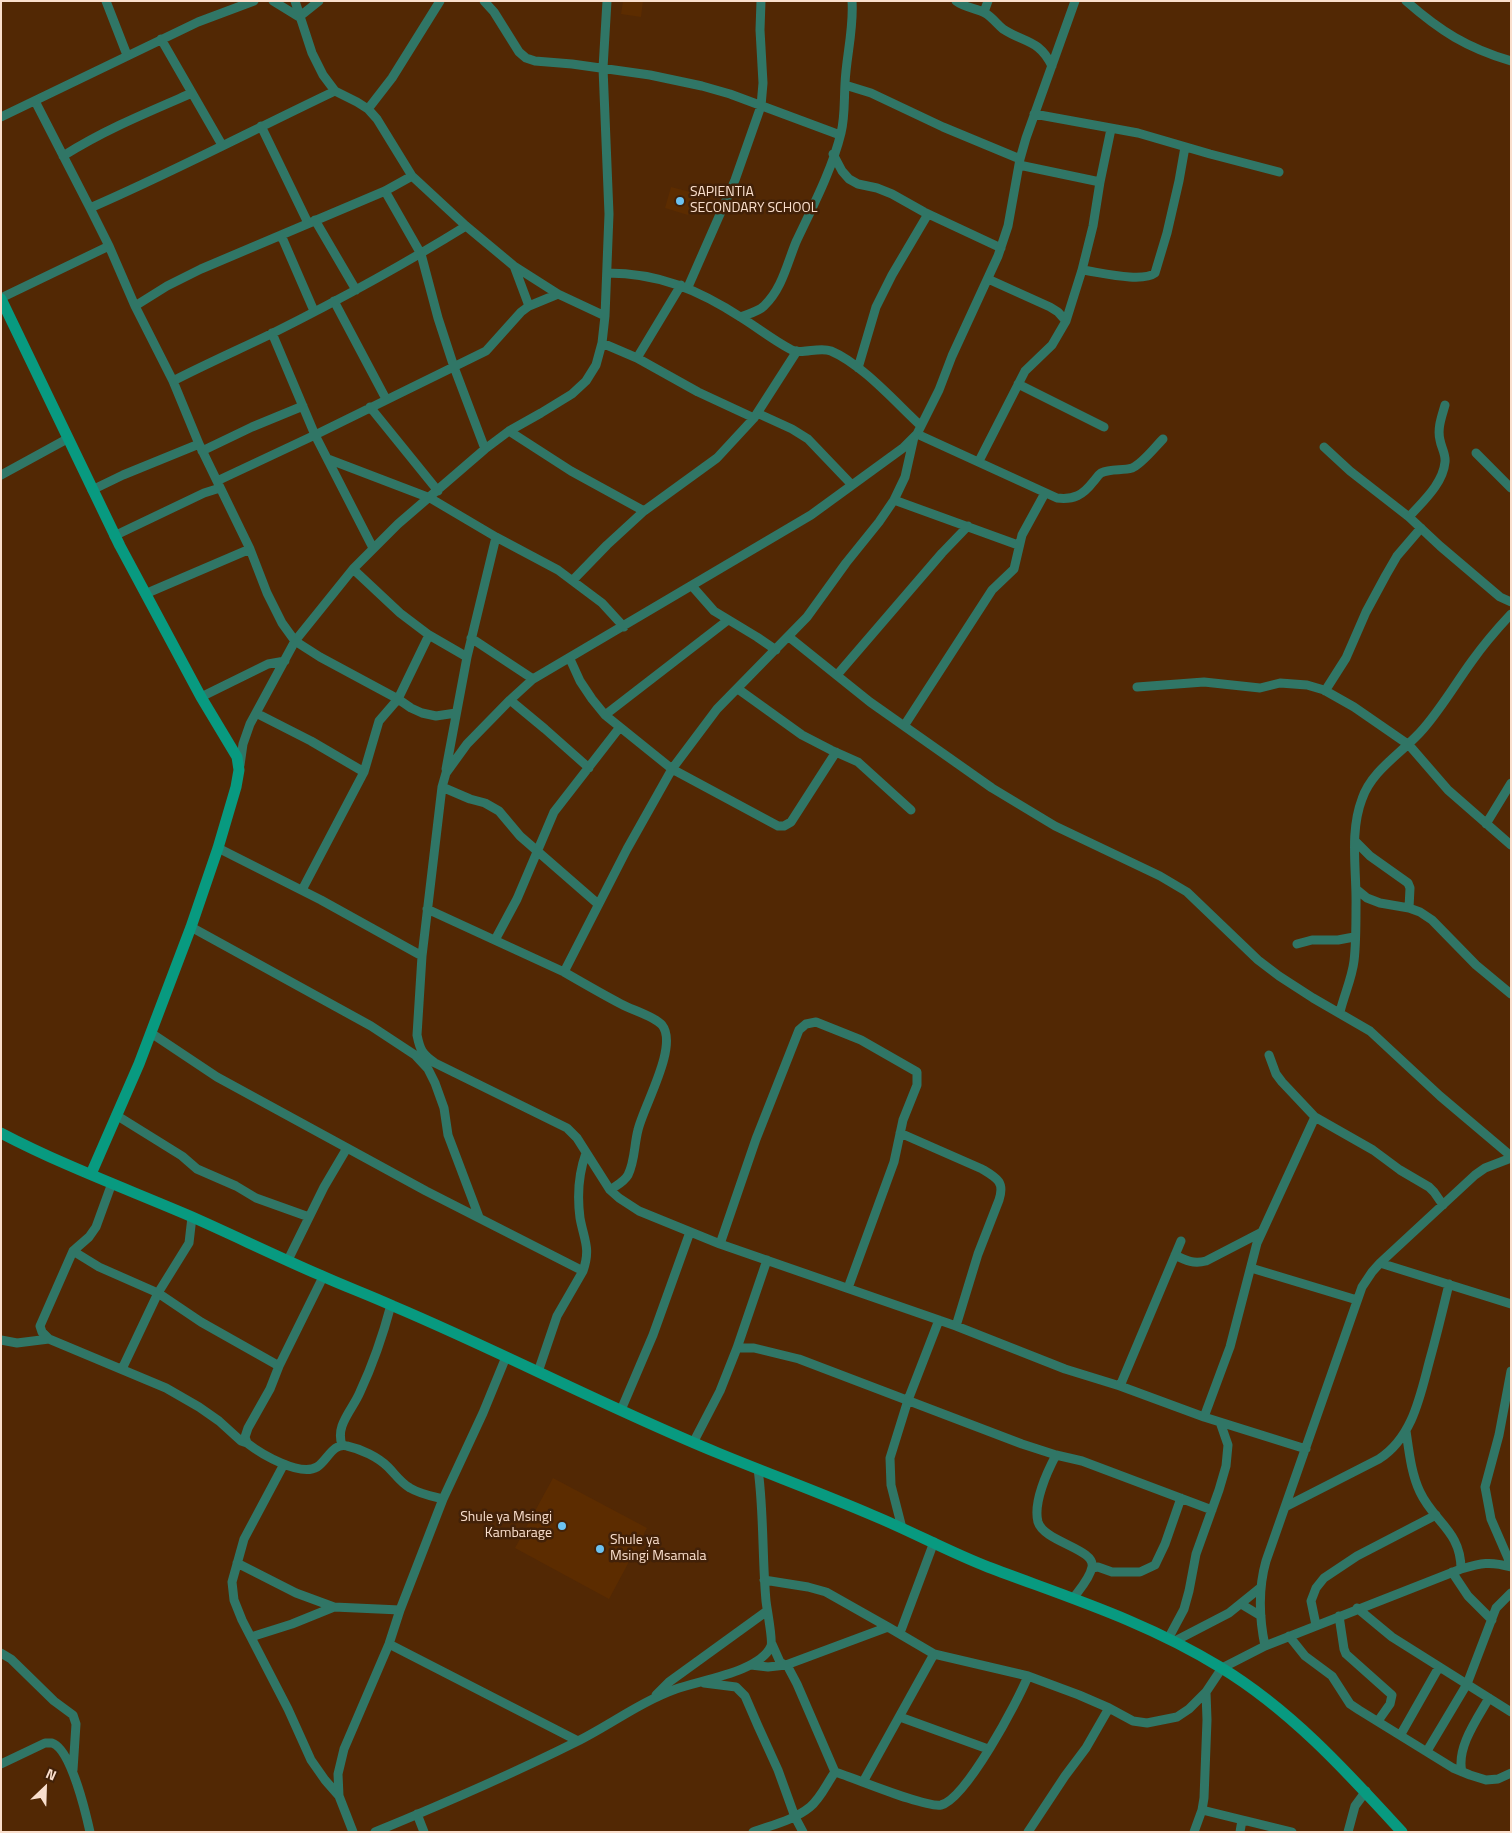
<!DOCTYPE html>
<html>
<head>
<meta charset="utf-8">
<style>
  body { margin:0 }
  #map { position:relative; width:1512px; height:1833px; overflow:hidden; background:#522804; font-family:"Titillium Web",sans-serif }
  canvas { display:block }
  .frame { position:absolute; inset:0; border:2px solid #fadfcd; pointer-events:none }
  .north { position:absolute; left:20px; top:1763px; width:50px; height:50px; -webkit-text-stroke:4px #422108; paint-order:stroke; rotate:24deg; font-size:14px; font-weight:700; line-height:20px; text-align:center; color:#fadfcd }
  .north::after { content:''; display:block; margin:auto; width:18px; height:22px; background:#fadfcd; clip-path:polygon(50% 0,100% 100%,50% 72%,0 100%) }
</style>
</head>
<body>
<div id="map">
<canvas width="1512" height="1833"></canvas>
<div class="frame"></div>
<div class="north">N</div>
</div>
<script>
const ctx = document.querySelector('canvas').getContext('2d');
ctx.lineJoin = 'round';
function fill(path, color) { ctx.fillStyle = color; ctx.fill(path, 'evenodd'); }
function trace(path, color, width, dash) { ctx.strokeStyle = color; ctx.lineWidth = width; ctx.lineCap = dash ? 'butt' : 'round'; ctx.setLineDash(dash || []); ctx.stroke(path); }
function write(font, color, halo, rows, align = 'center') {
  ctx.font = font + ' "Titillium Web",sans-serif'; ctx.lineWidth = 5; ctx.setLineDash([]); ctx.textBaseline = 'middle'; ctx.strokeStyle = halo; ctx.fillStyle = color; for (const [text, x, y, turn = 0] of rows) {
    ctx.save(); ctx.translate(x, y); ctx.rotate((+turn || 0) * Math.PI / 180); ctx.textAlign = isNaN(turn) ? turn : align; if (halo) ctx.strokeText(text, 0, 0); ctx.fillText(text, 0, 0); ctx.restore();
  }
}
const built = new Path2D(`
  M623 1H643L641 17 621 14Z
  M671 187 694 193 688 215 665 208Z
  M553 1478 647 1528 609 1599 515 1548Z`);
const street = new Path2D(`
  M106 1 127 55
  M273 1 299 17 319 1
  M295 1 312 53 323 75 335 91 357 102 368 109 377 119 412 176 466 226 514 266 558 294 605 316
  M484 1 494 12 519 52 526 58 535 61 572 64 650 75 702 86 730 94 840 135
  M956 1C965 8 976 8 985 13 992 17 997 24 1003 29 1024 43 1039 39 1052 66
  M1075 1 1026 138 1020 159 1008 226 998 256 952 356 939 390 917 434 903 448 811 515 533 679 510 700 467 744 446 773 442 787 422 956 417 1035C420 1050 422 1054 435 1063L567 1128 577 1138 610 1190 619 1198 639 1211 720 1244 956 1326 1065 1369 1120 1386 1204 1417 1306 1449
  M1406 1C1440 31 1467 48 1511 61
  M984 12 988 1
  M161 39 222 145
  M845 85 871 93 943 127 1020 159
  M35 101 90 208 109 246 135 306 173 381 199 444 250 549 267 593 282 623 295 641 320 657 398 699 411 708 422 713 436 716 456 713
  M368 109 392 78 440 1
  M1034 114 1138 133 1210 154 1279 172
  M1 117 198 22 254 1
  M261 126 308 223
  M833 154 842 171 849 179 858 184 877 188 892 194 924 212 1001 248
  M63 156C104 130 148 112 192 93
  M1019 165 1100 182
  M385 191 421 254 438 318 454 367 485 449
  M90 208C173 172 253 130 335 91
  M315 220 356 290
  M281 235 314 311
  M514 266 529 306
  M1082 270C1099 272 1142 283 1155 273L1167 233 1179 181 1185 147
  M607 273C659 273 699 290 742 318 758 328 773 340 790 349 801 356 818 346 831 351 862 364 896 403 921 426
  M988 279 1050 307 1058 312 1066 321
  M688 287 735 180 761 106 763 83 760 30 761 1
  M1 298 109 246
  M334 301 386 399
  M135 306 167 286 201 269 385 191 412 176
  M740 317C748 314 758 312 764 306 782 289 787 264 796 242 812 208 832 170 841 133 845 117 844 101 845 84 846 57 854 29 852 1
  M272 333 315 435 373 548
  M602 343 637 358 698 392 754 418
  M637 358 681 285
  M858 368 876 307 892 275 928 214
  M173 381C206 364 240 349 273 333 339 300 403 265 466 226
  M1018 384 1104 427
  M370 407 438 491
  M757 413 792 429 808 439 852 485
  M509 431 571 471 644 511
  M917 434 1057 498C1074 500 1083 495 1093 482 1096 479 1098 475 1101 473 1111 468 1122 471 1132 468 1142 464 1155 447 1163 439
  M1324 447 1350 471 1409 517 1440 546 1500 597 1511 602
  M202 451 252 427 303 406
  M1476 453 1511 488
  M328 459 430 498 496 537 558 570 602 603 624 627
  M979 461 1025 371 1052 345 1066 321 1082 270 1093 226 1100 182 1111 129
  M1 475 67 439
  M217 481 315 435 486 351 521 312 529 306 558 294
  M92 490 123 475 199 444
  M894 500 1018 545
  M1409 517C1422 502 1443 484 1445 462 1446 454 1441 447 1440 440 1437 428 1442 416 1445 405
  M114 536 204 493 220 488
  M353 569 400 613 429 635 467 657
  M573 580 607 545 644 511 717 458 754 418 797 351
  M692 586 714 611 757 637 776 650
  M145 594 250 549
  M789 637 870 702 992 788 1055 826 1160 876 1187 892 1258 960 1279 976 1313 998 1370 1031 1440 1096 1511 1156
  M471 638 533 679
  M570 659 580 681 592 699 605 715 672 769 778 826H784L791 822 836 752
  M837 675 942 553 968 526
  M1137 687 1204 682 1260 688 1280 683 1307 685 1324 690 1354 707 1409 745 1448 790 1511 845
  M738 689 802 735 831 750 858 762 911 810
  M1325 691 1346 658 1366 612 1386 575 1397 556 1421 528
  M201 697 268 664 285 661
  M510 700 545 729 589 768
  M256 713 311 741 364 772
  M605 715 728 620
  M904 726 992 590 1014 569 1022 535 1045 493
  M240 765 243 744 250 724 295 641 353 569 398 524 485 449 509 431 541 413 572 394 586 381 596 365 602 343 605 316 609 214 603 68 607 1
  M446 769 467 657 496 537
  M442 787 470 799 485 803 499 811 520 836 598 904
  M1486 824 1511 783
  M1355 841 1370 856 1408 883 1410 888 1409 908
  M218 848 321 900 422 956
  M1356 889 1367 898 1380 903 1409 908 1420 912 1432 920 1476 965 1511 994
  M302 890 364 772 379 721 398 699 429 635
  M427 909 564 972 627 849 672 769 717 709 807 617 846 563 879 522 894 500 905 477 914 437
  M191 927 371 1026 415 1055 428 1069 435 1083 444 1108 448 1135 479 1217
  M495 940 517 899 554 812 620 727
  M1297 944 1312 940H1338L1354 937
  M564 972C583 983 602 994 621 1004 632 1010 654 1016 662 1025 679 1046 643 1107 638 1130 634 1145 635 1161 628 1175 624 1182 617 1185 610 1190
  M1340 1012C1344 995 1352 978 1354 961 1356 945 1356 924 1356 908 1357 872 1349 833 1362 799 1372 769 1404 752 1424 728 1442 707 1456 683 1472 661 1484 644 1497 629 1511 614
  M151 1033 217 1077 426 1191 583 1271 557 1316 538 1372
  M1269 1055 1276 1074 1282 1082 1315 1117 1373 1150 1400 1170 1429 1187 1434 1192 1443 1205
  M116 1115 182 1156 197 1169 236 1186 256 1198 309 1217
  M900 1133 982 1169C997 1178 1005 1182 999 1200L978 1254 956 1326
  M112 1183 96 1227 89 1237 73 1251 40 1326 42 1332 49 1339 166 1388 199 1407 219 1421 241 1441 247 1443
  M720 1244 756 1139 799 1030 806 1024 816 1022 861 1040 917 1072V1085L903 1120 894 1162 848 1288
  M73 1251 99 1267 158 1293 201 1322 279 1366
  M1175 1255C1186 1261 1194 1264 1206 1261L1262 1232
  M288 1260 324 1187 347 1148
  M1380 1263 1511 1304
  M1251 1268 1357 1300
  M583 1271C591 1248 584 1240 580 1218 577 1195 578 1175 586 1153
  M323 1277 279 1366 270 1389 248 1428 245 1437 247 1443C261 1454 300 1477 317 1467 327 1461 333 1442 347 1446 361 1449 378 1457 388 1467 395 1474 401 1483 410 1488 420 1494 431 1496 443 1499
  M1 1340 17 1343 49 1339
  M737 1348H754L799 1359 1022 1444 1056 1455 1082 1461 1212 1510
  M122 1369 158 1293 189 1243 192 1217
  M1511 1371 1499 1435 1485 1487 1491 1519 1511 1565
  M1120 1386 1181 1241
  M621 1410 653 1335 690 1232
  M1204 1417 1230 1347 1257 1243 1315 1117
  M1406 1431C1409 1451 1411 1473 1420 1492 1434 1522 1461 1531 1461 1569
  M693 1443 720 1391 737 1348 767 1260
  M342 1445C340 1439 340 1432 342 1426 346 1414 355 1404 360 1392 373 1364 383 1335 391 1305
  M1056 1455C1047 1472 1033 1503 1038 1522 1044 1542 1096 1549 1092 1567 1090 1578 1080 1589 1074 1597
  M284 1464 244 1539 232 1582 234 1600 242 1620 288 1709 311 1760 325 1780 339 1796
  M1285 1507 1379 1459C1413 1437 1420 1396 1430 1359 1437 1334 1443 1309 1449 1284
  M902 1528 891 1485 890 1458 908 1400 939 1320
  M237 1563 296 1593 334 1607 400 1610
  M1092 1568 1098 1567 1112 1572H1140L1155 1565 1165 1544 1181 1498
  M1452 1572 1468 1596 1492 1620
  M764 1580 808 1587 826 1592 888 1627
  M1241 1604 1261 1616
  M1357 1608 1392 1637 1511 1712
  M1339 1616 1344 1649 1346 1654 1392 1695 1390 1704 1378 1721
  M1316 1625 1311 1601 1316 1588 1324 1578 1357 1556 1436 1515
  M900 1633 934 1542
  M1289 1636 1305 1656 1332 1676 1350 1704 1359 1710 1453 1768 1470 1775 1486 1780 1498 1779 1511 1773
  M251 1637 292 1624 334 1607
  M1169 1637 1184 1609 1189 1591 1196 1554 1219 1490 1226 1466 1228 1445 1220 1422
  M1175 1641 1229 1613 1260 1588
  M389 1644 578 1741
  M772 1644 780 1662 788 1667 797 1684 835 1772C855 1778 925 1808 941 1805 966 1799 1018 1701 1028 1676
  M1265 1646C1259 1617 1258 1589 1266 1561L1362 1287 1372 1272 1380 1263 1475 1175 1485 1168 1511 1158
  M1 1653 11 1659 54 1701 73 1715 76 1724 73 1770
  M751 1665 768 1667 786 1665 888 1627 934 1654 1028 1676 1079 1695 1109 1708 1133 1721 1147 1723 1177 1717 1189 1709 1206 1692 1222 1668 1265 1646 1461 1569C1481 1563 1490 1561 1511 1567
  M704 1683 736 1687 745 1696 758 1726 778 1770 795 1817 803 1832
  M656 1695 669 1682 767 1611
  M900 1717 988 1749
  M1401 1734 1439 1667
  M1427 1751 1467 1684 1496 1608 1511 1593
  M1 1764 45 1743C47 1743 51 1743 52 1743 71 1749 86 1814 90 1832
  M1462 1772C1456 1748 1477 1719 1489 1698
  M863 1782 934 1654
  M1202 1810 1292 1832
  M417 1814 424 1832
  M353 1832 339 1796 338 1774 344 1749 389 1644 400 1610 443 1499 483 1413 506 1357
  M375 1832C443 1804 510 1775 576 1742 610 1725 640 1702 676 1689 700 1680 760 1672 771 1646 773 1640 767 1610 766 1601 762 1557 764 1512 758 1469
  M753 1832C772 1825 794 1820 810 1807 821 1798 827 1783 835 1772
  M1028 1832 1065 1776 1086 1748 1109 1708
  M1194 1832 1202 1810 1204 1798 1207 1720 1206 1692
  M1240 1832 1242 1820
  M1348 1832 1355 1806 1366 1791`);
const secondary = new Path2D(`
  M1 299 120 546 201 697 237 757 239 770 236 787 218 848 191 927 139 1064 91 1174
  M1 1133C62 1165 127 1189 190 1216 233 1235 276 1256 320 1275 344 1286 369 1295 393 1306 502 1352 608 1408 718 1453 769 1474 821 1493 872 1515 911 1531 949 1552 988 1567 1070 1598 1145 1621 1220 1667 1291 1710 1347 1772 1402 1832`);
const markers = [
  [680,201,5,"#6cc3f2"],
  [562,1526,5,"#6cc3f2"],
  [600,1549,5,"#6cc3f2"]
];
const poiNames = [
  ["SAPIENTIA",690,193],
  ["SECONDARY SCHOOL",690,209],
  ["Shule ya Msingi",552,1518,"right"],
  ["Kambarage",552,1534,"right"],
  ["Shule ya",610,1541],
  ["Msingi Msamala",610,1557]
];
fill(built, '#5c2c00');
trace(street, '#307666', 9);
trace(secondary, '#089a80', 11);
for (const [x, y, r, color] of markers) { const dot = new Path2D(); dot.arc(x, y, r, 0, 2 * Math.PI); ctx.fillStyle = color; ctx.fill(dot); trace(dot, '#422108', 2); }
write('14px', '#fadfcd', '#422108', poiNames, 'left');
</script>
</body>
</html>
